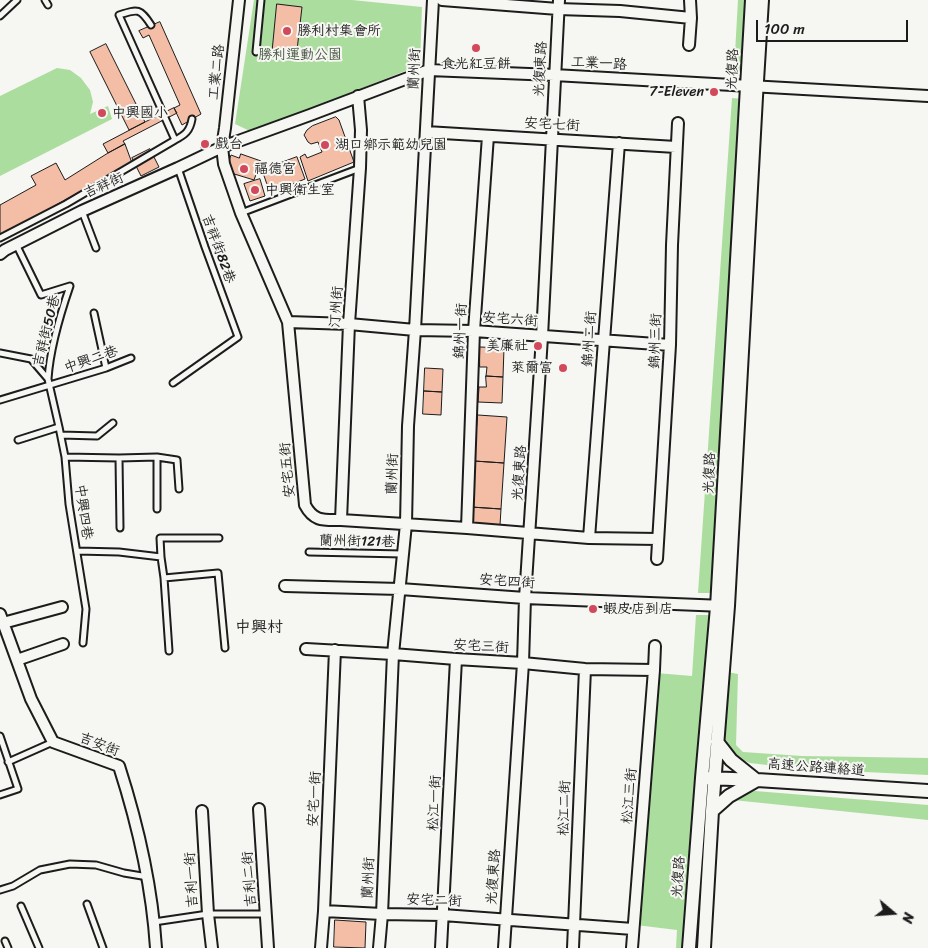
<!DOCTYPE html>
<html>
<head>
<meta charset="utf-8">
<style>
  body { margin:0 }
  #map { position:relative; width:928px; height:948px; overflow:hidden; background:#f6f6f2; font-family:Sriracha,sans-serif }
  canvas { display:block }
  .north { position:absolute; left:868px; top:888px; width:50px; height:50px; -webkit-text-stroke:4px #f6f6f2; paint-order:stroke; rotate:108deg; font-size:14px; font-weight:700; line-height:20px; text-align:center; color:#1c1c1c }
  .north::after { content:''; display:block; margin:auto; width:18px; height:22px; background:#1c1c1c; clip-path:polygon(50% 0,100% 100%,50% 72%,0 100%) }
  .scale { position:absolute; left:756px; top:20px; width:152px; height:22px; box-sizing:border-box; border:2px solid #1c1c1c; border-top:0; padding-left:6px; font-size:15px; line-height:18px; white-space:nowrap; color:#1c1c1c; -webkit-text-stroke:4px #f6f6f2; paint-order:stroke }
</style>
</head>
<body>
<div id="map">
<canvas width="928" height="948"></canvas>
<div class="north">N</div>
<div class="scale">100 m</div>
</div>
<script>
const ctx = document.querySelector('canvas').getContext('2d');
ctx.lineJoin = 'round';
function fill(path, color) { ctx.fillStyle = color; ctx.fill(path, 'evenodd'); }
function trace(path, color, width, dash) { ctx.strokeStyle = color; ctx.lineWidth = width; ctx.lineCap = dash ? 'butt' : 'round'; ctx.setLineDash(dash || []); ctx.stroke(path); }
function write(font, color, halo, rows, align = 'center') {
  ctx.font = font + ' Sriracha,"LXGW WenKai TC",sans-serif'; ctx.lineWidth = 4; ctx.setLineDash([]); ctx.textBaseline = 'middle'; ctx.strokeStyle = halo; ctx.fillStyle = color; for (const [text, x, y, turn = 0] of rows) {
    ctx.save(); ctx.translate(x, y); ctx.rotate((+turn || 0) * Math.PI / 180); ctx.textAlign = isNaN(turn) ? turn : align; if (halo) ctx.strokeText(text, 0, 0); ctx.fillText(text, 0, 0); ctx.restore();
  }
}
const green = new Path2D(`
  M254 0H352L422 7 420 65 252 132 235 124Z
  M738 0H750L745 72 734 71Z
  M57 68 70 70 81 78 90 90 93 102 90 114 108 106 112 119 0 176V96Z
  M732 98 744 99 715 593H698Z
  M696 615H712L687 948H676L677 930 636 925 656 673 692 676Z
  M727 672 738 674 736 745 743 752 802 756 928 758V775L802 769 750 763 737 758 728 746 722 734Z
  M755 791 928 805V820L733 800 741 794Z`);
const building = new Path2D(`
  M277 4 302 7 296 59 272 56Z
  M160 22 201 114 182 125 174 108 180 105 149 35 143 38 139 31Z
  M106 44 145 122 129 130 90 52Z
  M174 108 177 113 123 141 125 144 108 153 103 144 145 122Z
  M336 117 339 120 354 162 308 181 300 157 305 154 307 158 322 152 318 142 311 144 308 142 304 135 307 130 312 126Z
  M205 139 209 141 205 150 201 148Z
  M125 144 132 163 0 236V205L36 185 31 176 56 163 65 180 108 153Z
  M150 149 159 167 141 176 132 158Z
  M241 154 261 161 254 180 231 173 228 164 231 155 239 158Z
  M297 157 305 179 270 193 262 170Z
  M260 179 265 196 250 201 244 184Z
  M480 347 504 348 503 377 486 376 487 367H480Z
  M425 368 443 369 442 392 424 391Z
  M486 376 503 377 502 403 478 402 479 387H486Z
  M424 391 442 392 441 415 423 414Z
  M478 415 507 417 504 463 474 461Z
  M474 461 504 463 501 509 471 507Z
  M471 507 501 509 500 525 470 523Z
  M335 920 366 922 365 948 334 947Z`);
const service = new Path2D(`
  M45 0 48 5
  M0 16 17 0
  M256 52 261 0
  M175 140C185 135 190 131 192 119
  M82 211 96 248
  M241 213 360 168
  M0 238 66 204 175 140 119 15C138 9 140 8 151 25
  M16 244 41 295 70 286C60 315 50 349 48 379
  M94 313 106 368
  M0 353 31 359 48 379 59 427 65 457 69 504 86 609 83 643
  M173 383 238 337 205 247 178 168
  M0 400 106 368 131 358
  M61 435 97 436 113 423
  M18 440 59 427
  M65 457 119 458 157 457 177 460 179 489
  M119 458 120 528
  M157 509V457
  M77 551 119 552 161 557
  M309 552 403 554
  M164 578 218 573 225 648
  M169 651 164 578 161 557 160 538H219
  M0 736 18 789 0 795
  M8 762 53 742
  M0 890 13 886 40 870 70 864 96 865 124 873 148 877
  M87 904 103 948
  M21 906 39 948
  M154 922 208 914H266
  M5 941 8 948`);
const minor = new Path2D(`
  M239 0 225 128 222 147 224 164 241 213 288 322 305 505C314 522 324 520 341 520L467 528 589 538 658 539
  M442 0 558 9 620 11 691 18
  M689 45 691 18 690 0
  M426 132 676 147
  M0 254 5 250 82 211 178 168 222 147 310 115 429 70 554 75 928 96
  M288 322 349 324 415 330 474 331 670 345
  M341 520 349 324 360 168 361 130 358 96
  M467 528 474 331 488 136
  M589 538 619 143
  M657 559 670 345 672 245 678 123
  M285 586 400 589 525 598 724 606
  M0 614 31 699 53 742 119 766C138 825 152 886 156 948
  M3 623 62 607
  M306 649 393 654 456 659 523 663 585 669 654 670
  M17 660 63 644
  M259 809 268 948
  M202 811 208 914 212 948
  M324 911 382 914 443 915 633 929
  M321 948 324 911 335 650
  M379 948 382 914 393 654 406 524 408 426 415 330 433 0
  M441 948 456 659
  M504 948 523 663 525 598 542 337 559 0
  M573 948 585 669
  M632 948 654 670 655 646`);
const tertiary = new Path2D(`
  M717 742 731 760 756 780
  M707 778 757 780 928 791
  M712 811 729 796 757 780
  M689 948 702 778 717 607 752 0
  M704 948 712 811 728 606 756 97 762 0`);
const markers = [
  [287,31,5,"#d1495b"],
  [476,48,5,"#d1495b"],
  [714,92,5,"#d1495b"],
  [102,113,5,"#d1495b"],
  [205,144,5,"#d1495b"],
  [325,145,5,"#d1495b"],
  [244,169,5,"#d1495b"],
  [255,190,5,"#d1495b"],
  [538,346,5,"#d1495b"],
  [563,368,5,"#d1495b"],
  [593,609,5,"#d1495b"]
];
const poiNames = [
  ["勝利村集會所",297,31],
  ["食光紅豆餅",476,64,"center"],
  ["7-Eleven",704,92,"right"],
  ["中興國小",112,113],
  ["戲台",215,144],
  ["湖口鄉示範幼兒園",335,145],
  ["福德宮",254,169],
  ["中興衛生室",265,190],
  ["美廉社",528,346,"right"],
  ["萊爾富",553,368,"right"],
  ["蝦皮店到店",603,609]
];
const parkNames = [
  ["勝利運動公園",300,55]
];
const streetNames = [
  ["工業一路",599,64,3],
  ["蘭州街",415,69,-87],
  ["光復東路",541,69,-87],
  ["光復路",733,69,-87],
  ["工業二路",217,72,-84],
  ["安宅七街",552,125,3],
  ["吉祥街",104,186,-24],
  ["吉祥街82巷",218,249,70],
  ["汀州街",337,307,-86],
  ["安宅六街",510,320,4],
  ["吉祥街50巷",47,331,-76],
  ["錦州一街",461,331,-87],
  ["錦州二街",590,339,-86],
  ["錦州三街",656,341,-88],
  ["中興二巷",91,360,-19],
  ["安宅五街",288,470,-95],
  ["光復東路",520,473,-86],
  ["光復路",710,473,-87],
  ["蘭州街",393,474,-88],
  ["中興四巷",83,512,82],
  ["蘭州街121巷",357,542,1],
  ["安宅四街",507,582,4],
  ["安宅三街",481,647,3],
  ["吉安街",99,745,21],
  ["高速公路連絡道",816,768,4],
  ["松江三街",630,796,-85],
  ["安宅一街",315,799,-87],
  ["松江一街",435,803,-87],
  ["松江二街",565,808,-88],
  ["光復東路",494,877,-86],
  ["光復路",679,877,-86],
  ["蘭州街",369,878,-87],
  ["吉利二街",250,879,-94],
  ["吉利一街",192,880,-93],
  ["安宅二街",434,901,2]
];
const quarterNames = [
  ["中興村",259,628]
];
fill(green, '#abdd9e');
fill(building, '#f3bda6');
trace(building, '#1c1c1c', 1);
trace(service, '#1c1c1c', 9);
trace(minor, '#1c1c1c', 14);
trace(tertiary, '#1c1c1c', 16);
trace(service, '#f6f6f2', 5);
trace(minor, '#f6f6f2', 10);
trace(tertiary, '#f6f6f2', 12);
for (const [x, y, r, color] of markers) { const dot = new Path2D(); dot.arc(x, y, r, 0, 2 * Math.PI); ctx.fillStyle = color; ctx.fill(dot); trace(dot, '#f6f6f2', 2); }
write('14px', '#1c1c1c', '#f6f6f2', poiNames, 'left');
write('14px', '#475643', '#f6f6f2', parkNames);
write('14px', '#1c1c1c', '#f6f6f2', streetNames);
write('16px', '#1c1c1c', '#f6f6f2', quarterNames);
</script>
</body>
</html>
